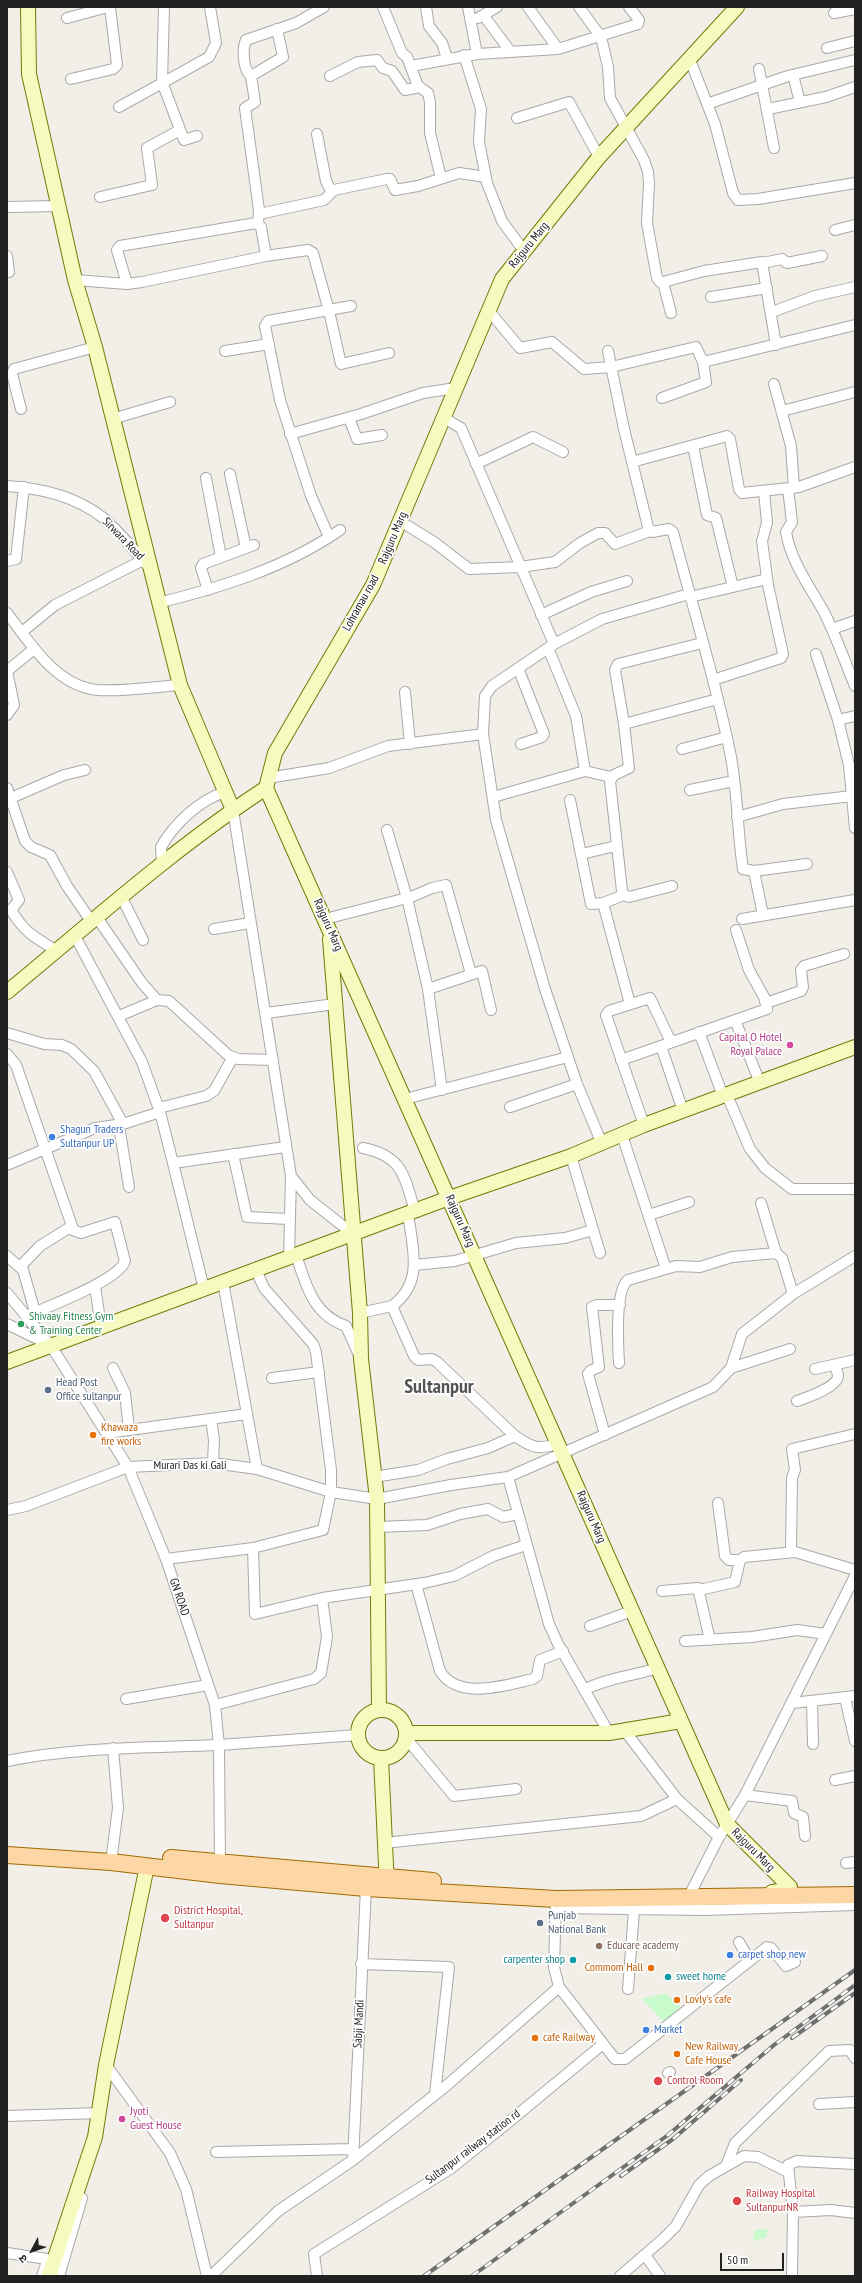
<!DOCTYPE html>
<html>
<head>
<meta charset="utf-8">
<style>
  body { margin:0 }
  #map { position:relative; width:862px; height:2283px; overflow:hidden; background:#f2efe9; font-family:"PT Sans Narrow","Noto Sans Devanagari",sans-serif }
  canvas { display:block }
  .frame { position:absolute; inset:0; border:8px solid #222; pointer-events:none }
  .north { position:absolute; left:12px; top:2231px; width:40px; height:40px; -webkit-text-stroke:3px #fff; paint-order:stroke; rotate:229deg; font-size:11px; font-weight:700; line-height:16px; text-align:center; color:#222 }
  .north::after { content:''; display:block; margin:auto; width:14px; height:18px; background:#222; clip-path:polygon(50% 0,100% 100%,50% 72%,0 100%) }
  .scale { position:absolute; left:720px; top:2253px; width:64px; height:18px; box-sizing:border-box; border:2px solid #222; border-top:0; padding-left:5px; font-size:12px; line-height:14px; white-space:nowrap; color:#222; -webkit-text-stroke:3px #fff; paint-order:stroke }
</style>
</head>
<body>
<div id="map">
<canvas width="862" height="2283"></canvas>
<div class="frame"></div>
<div class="north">उ</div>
<div class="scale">50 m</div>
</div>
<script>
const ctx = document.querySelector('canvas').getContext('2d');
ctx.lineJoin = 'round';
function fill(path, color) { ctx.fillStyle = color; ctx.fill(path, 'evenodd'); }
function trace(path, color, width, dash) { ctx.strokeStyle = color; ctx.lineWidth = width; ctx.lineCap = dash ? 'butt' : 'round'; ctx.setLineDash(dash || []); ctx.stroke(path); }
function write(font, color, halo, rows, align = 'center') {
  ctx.font = font + ' "PT Sans Narrow",sans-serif'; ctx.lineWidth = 3.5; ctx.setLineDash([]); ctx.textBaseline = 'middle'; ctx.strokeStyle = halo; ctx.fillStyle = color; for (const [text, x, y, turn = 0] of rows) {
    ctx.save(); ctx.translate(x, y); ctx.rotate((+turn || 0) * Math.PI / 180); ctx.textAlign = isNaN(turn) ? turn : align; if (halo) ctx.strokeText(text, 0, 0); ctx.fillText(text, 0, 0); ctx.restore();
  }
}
const park = new Path2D(`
  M666 1993 681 2008 664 2022 642 1999Z
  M767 2229 766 2238 753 2241 755 2230Z`);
const street = new Path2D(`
  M164 7 162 82 184 140 197 136
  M383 7 402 53 407 57 418 86 428 93 430 102V133L441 178
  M426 7 429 26 442 43 447 58
  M468 7 477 54
  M528 7 558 49
  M579 7 601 37 608 67 610 98 644 160 648 172 649 183 647 223 657 278 660 282H663L704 271 762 262 776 345
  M834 13 855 9
  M484 16 510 51
  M67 18 108 7
  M478 18 497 7
  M827 48 855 41
  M464 55 481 109 479 142 487 183 502 221 524 251
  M690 60 715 124 733 193 738 200 758 199 855 183
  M411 66 477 54 558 49 638 24 639 20 629 7
  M759 69 774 148
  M793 75 800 102
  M251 76C243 70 242 49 246 40L296 23 324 7
  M330 76 358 62 377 60 383 68 392 71 405 90 420 87
  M71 79 113 69 117 65 110 7
  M707 104 788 76 855 60
  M119 107 209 57 216 43 210 7
  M768 109 826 97 855 87
  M517 118 569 102 599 157
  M317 134 326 181 331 191
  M100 197 152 185 147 148 180 130
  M7 207 60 206
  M259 214 324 200 334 190 387 179H390L395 190 418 186 459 173 486 177
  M258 224 259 210 245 108 255 102 251 76 283 57 277 29
  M835 230 855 225
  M7 256 9 272
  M763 263 782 259 787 263 822 256
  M75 280 127 284 142 282 266 256 308 250 313 253 329 311 341 364 389 353
  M663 282 671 313
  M127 284 117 250 120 246 256 223 261 227 266 256
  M711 297 767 288
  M489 311 520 348 552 342 584 369 611 367 696 347 703 362 706 382 662 398
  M772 312 815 296 855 287
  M225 351 269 344
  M608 351 624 429 648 527 652 532 669 529 673 532C692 605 715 678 730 752 738 791 737 830 743 869L754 871 807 864
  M703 362 855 325
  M774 384 791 446 794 488
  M21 409 12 374 14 369 95 347
  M782 411 855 392
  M349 418 357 439 382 435
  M444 418 461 428 554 644 492 686 485 696 483 734
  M112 419 170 402
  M290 434 361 414 423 393 456 388
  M693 446 707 515 716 518 733 587
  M632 462 727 436 730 439 739 489 742 493 799 487 855 467
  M476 464 533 437 563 452
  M230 474 246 548
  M206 478 221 557
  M7 486C40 488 75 496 102 517 119 531 133 549 148 566
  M788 489 792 522 786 532C791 562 810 587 824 612 836 636 845 662 855 686
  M400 521 434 542 469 569 520 567 555 562 580 543 598 533H605L615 544 650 531
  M329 537 311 496 280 400 265 326 268 321 351 306
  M7 561 16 559 24 487
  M208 590 201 568 203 564 254 545
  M690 597 767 579
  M158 603C222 587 285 568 340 530
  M7 613C30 643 56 686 97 690 124 692 153 687 180 685
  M541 615 591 592 627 581
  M832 629 855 621
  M22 632 55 605 143 560
  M554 644 602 619 689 594
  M548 648 576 716 585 771 611 777
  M816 654 838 720 849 765 855 828
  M518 668 544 734 542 737 521 744
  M7 671 14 705 7 715
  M7 671 34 649
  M713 680 781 658 783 654 768 585 762 541 767 523 764 491
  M405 692 410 744
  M838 720 855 716
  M624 724 718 699
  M682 749 727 737
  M268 778 329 768 388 746 483 734 496 820 545 989 577 1084 602 1144
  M7 788 25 841 31 847 50 855 67 886 91 921
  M690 790 734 781
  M493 797 585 771
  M11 798 64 775 85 770
  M570 800 591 904 603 903 624 895
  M233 810 291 1176 310 1200 353 1234
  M737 817 783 804 852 796
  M387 830 407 898 428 989 442 1090
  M581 854 616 846
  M162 864 161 847C174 824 200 799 226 792
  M754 871 763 915
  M7 872 19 900 11 910C25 933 34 937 57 951
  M672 886 629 897 624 895 622 891 610 781 614 775 629 768 624 724 615 670 618 664 702 643
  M121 896 143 940
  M603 903 630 1004
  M96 916 142 983 157 1000 169 1001 228 1055 238 1059 273 1060
  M325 919 411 897 432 888 446 885 471 974
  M742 919 855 900
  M214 929 250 923
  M75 936 142 1062 160 1112 173 1163 285 1147
  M428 989 482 971 491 1010
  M766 1003 801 991 803 987 801 970 804 966 844 954
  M266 1013 335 1004
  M119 1016 157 1000
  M735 1020 760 1083
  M699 1032 723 1096
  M7 1033 44 1044 62 1045 71 1049 94 1071 123 1124 160 1112
  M661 1046 683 1111
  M7 1054 16 1065 72 1226 40 1246 20 1267
  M621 1060 767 1009 764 997 749 970 736 930
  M727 1095 750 1149 765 1168 792 1189H855
  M405 1099 568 1057
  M510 1107 577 1084
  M159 1108 206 1096 214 1091 233 1057
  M644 1125 606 1015 609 1011 650 998 671 1042
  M119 1126 129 1187
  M622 1135 666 1269
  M363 1148C403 1156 404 1176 415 1211
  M233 1154 247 1217 289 1219
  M571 1156 600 1253
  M173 1163 204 1289
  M7 1165 95 1128 123 1124
  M761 1203 776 1253
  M408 1213C412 1247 425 1282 392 1306L414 1356 418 1360 432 1359 437 1362 515 1436C534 1449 537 1449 559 1444
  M649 1215 689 1202
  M296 1255C306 1285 313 1315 346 1326L359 1355
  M7 1256 23 1270 35 1312
  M289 1258 291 1176
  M414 1265 455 1261 516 1243 565 1238 593 1230
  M223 1282 257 1469
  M95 1286 101 1327
  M7 1293 51 1346 128 1467 166 1559 215 1705 219 1745 220 1867
  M360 1313 392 1306
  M26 1316C47 1307 118 1281 125 1261L115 1222 81 1233 70 1229
  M7 1324 48 1344
  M619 1363C618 1345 615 1290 628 1280L676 1266 700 1267 732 1257 776 1253 782 1258 793 1294
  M113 1368 125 1393 129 1430
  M731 1368 790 1349
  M815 1369 855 1360
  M272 1378 319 1372
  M797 1401C806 1398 838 1387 838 1376 838 1373 836 1369 835 1366
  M211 1419 214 1440 213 1463
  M107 1433 247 1414
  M605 1435 588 1374 590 1371 599 1367 592 1307 597 1305H620
  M374 1477 418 1470 447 1459 488 1448 515 1436
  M508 1477 549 1624 558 1644 609 1733
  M718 1503 725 1556 729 1560H740
  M7 1510 26 1506 128 1467 213 1463 257 1469 331 1492 377 1499 451 1485 508 1477 713 1387 731 1368 742 1334 793 1294 855 1256
  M377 1527 427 1525 460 1514 488 1509 503 1517 518 1514
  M253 1548 323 1530 331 1492V1470L316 1352 313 1344 264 1288 256 1270
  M791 1551 792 1478 795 1470 792 1449 855 1434
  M166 1559 253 1548 255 1614 322 1598 327 1637 321 1673 314 1679 215 1705
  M416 1584 440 1671C458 1701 506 1685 533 1679L537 1676 540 1660 563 1651
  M699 1590 735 1582 740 1560 744 1557 795 1552 855 1570
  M662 1591 698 1588 710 1640
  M322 1598 424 1583 454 1576 493 1556 526 1545
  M590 1626 632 1611
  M685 1641 752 1637 797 1630 826 1634
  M584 1690C607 1678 633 1676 658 1668
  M845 1698 855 1741
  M126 1699 208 1685
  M812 1701 813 1744
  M792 1703 855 1696
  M625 1731 677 1799 719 1837
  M406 1738 454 1796 516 1789
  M7 1761C77 1747 147 1748 219 1745 265 1742 311 1738 358 1735
  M835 1780 855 1776
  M745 1795 792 1801 794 1813 803 1817 805 1836
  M384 1843 641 1816 677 1799
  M111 1862 118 1808 113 1748
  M846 1863 855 1862
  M690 1894 719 1837 745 1795 855 1576
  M556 1899 554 1967 559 1987 615 2059H625L767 1947 771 1948 786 1966 795 1962
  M556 1908 705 1910 855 1905
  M739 1942 750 1961
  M361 1964 449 1967 435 2094
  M628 1989 634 1910
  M106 2065 170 2153 186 2189 207 2276
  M668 2073 670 2072
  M819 2104 855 2102
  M7 2116 100 2113
  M216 2152 353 2149
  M353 2160 366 1888
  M726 2166 735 2143 829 2051 850 2050 855 2058
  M793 2212 831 2210 855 2213
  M7 2253 47 2259
  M645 2255 660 2276
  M42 2276 48 2259
  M59 2276 82 2198
  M211 2276 278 2211 353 2160 446 2086 559 1987
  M317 2276 314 2254 450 2169 505 2125 603 2044
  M620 2276 663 2239 676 2226 699 2185 709 2176 744 2156 758 2157 788 2172
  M792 2276 793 2212 788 2165 797 2161 855 2164`);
const secondary = new Path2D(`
  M28 7 29 74 75 280 95 347 180 685 233 810
  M737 7 599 157 502 279 373 585 275 753 266 788 727 1824 790 1887 787 1890 772 1892
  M330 939 360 1313 361 1359 377 1499 379 1710
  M7 992C92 922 174 848 266 788
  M7 1362 449 1198 571 1156 644 1125 855 1047
  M358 1734a24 24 0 1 1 48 0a24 24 0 1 1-48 0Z
  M406 1733H609L681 1721
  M381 1758 387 1887
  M49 2276 95 2137 106 2065 147 1866`);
const primary = new Path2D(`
  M7 1855 111 1862 220 1875 366 1888 556 1899 855 1895
  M171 1858 433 1881`);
const rail = new Path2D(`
  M792 2038 855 1993
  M621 2176 673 2139 741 2080
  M424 2276 855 1970
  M472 2276 668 2135 774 2045 855 1985`);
const markers = [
  [790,1045,4,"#d1479c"],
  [52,1137,4,"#3f7fe0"],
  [21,1324,4,"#2e9e5b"],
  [48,1390,4,"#5c6f8a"],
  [93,1435,4,"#e8710a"],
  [165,1918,5,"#e0444e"],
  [540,1923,4,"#5c6f8a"],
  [599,1946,4,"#8d6e63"],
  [730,1955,4,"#3f7fe0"],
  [573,1960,4,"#0f9aa8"],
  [651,1968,4,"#e8710a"],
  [668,1977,4,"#0f9aa8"],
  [677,2000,4,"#e8710a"],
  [646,2030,4,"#3f7fe0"],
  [535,2038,4,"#e8710a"],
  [677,2054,4,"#e8710a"],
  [658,2081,5,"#e0444e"],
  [122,2119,4,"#d1479c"],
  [737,2201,5,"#e0444e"]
];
const streetNames = [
  ["Rajguru Marg",529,245,-51],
  ["Rajguru Marg",393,538,-67],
  ["Sirwara Road",123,539,46],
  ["Lohramau road",361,603,-61],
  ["Rajguru Marg",328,925,66],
  ["Rajguru Marg",460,1221,66],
  ["Murari Das ki Gali",190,1466],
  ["Rajguru Marg",591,1517,66],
  ["GN ROAD",179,1597,71],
  ["Rajguru Marg",753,1850,45],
  ["Sabji Mandi",359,2024,-87],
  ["Sultanpur railway station rd",473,2147,-37]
];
const hotelNames = [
  ["Capital O Hotel",782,1038],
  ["Royal Palace",782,1052],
  ["Jyoti",130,2112,"left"],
  ["Guest House",130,2126,"left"]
];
const shopNames = [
  ["Shagun Traders",60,1130],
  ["Sultanpur UP",60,1144],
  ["carpet shop new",738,1955],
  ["Market",654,2030]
];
const leisureNames = [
  ["Shivaay Fitness Gym",29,1317],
  ["& Training Center",29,1331]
];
const serviceNames = [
  ["Head Post",56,1383],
  ["Office sultanpur",56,1397],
  ["Punjab",548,1916],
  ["National Bank",548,1930]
];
const foodNames = [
  ["Khawaza",101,1428],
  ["fire works",101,1442],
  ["Commom Hall",643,1968,"right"],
  ["Lovly's cafe",685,2000],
  ["cafe Railway",543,2038],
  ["New Railway",685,2047],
  ["Cafe House",685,2061]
];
const healthNames = [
  ["District Hospital,",174,1911],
  ["Sultanpur",174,1925],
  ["Control Room",667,2081],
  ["Railway Hospital",746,2194],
  ["SultanpurNR",746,2208]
];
const educationNames = [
  ["Educare academy",607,1946]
];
const cultureNames = [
  ["carpenter shop",565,1960],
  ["sweet home",676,1977,"left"]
];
const townNames = [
  ["Sultanpur",439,1387]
];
fill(park, '#c8facc');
trace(street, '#a9a9a9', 12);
trace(secondary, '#707d05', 16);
trace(primary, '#a06b00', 18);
trace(street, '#fff', 10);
trace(secondary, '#f7fabf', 14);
trace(primary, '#fcd6a4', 16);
trace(rail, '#707070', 4);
trace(rail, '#fff', 2.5, [8]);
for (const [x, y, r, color] of markers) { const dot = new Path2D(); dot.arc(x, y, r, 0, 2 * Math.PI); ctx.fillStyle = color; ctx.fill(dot); trace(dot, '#fff', 1.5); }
write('12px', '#222', '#fff', streetNames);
write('12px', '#b23c85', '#fff', hotelNames, 'right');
write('12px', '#366cbe', '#fff', shopNames, 'left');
write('12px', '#27864d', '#fff', leisureNames, 'left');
write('12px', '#4e5e75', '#fff', serviceNames, 'left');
write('12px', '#c56008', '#fff', foodNames, 'left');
write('12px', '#be3a42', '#fff', healthNames, 'left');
write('12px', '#785e54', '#fff', educationNames, 'left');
write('12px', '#0d838f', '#fff', cultureNames, 'right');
write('bold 20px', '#555', '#fff', townNames);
</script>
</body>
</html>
